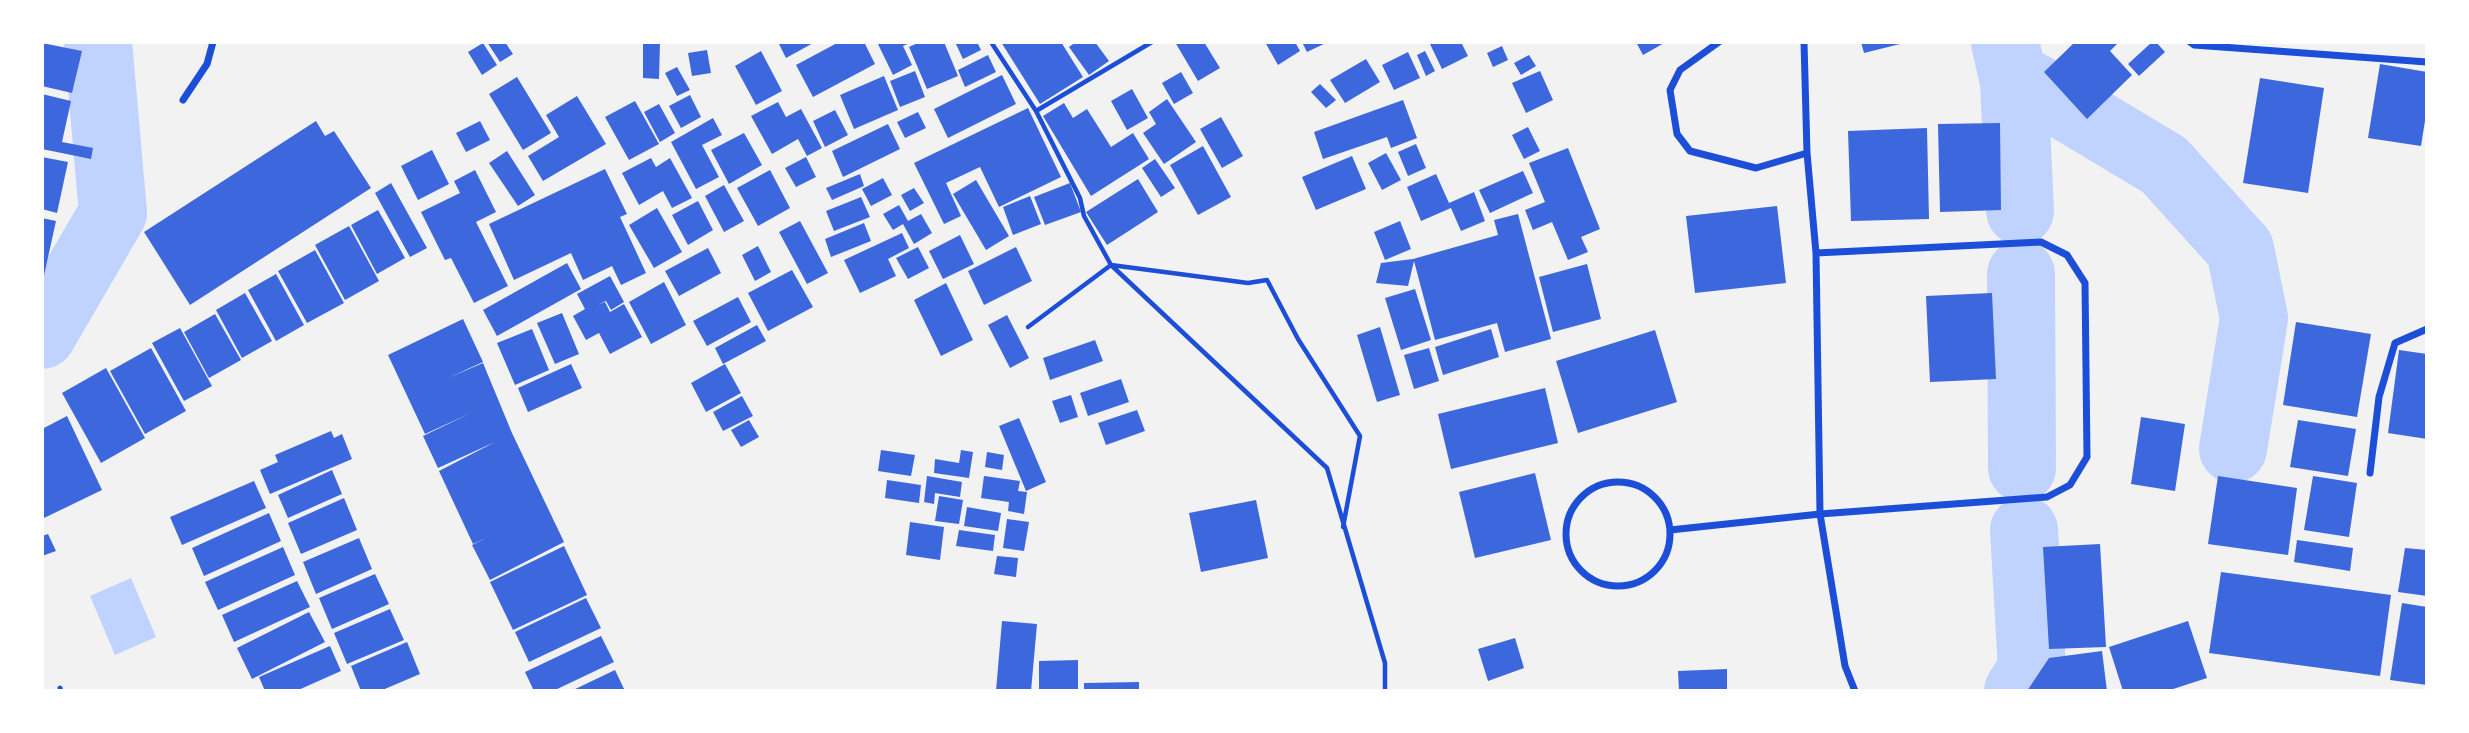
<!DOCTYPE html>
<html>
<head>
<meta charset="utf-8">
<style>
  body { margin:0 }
  #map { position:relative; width:2469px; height:733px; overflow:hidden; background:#f2f2f2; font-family:"Alegreya Sans",sans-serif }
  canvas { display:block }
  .frame { position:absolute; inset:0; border:44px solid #fff; pointer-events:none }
</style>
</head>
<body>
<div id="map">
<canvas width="2469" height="733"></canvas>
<div class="frame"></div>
</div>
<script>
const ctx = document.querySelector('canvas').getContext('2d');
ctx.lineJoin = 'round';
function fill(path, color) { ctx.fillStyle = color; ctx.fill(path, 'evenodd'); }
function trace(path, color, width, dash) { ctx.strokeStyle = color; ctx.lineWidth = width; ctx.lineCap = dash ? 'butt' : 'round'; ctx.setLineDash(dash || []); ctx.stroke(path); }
const water = new Path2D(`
  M131 578 156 637 115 655 90 596Z`);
const river = new Path2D(`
  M2005 42 2014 82 2020 211
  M2014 82 2032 86 2164 165 2240 249 2254 318 2233 449
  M2021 274 2022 468
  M42 335 113 213 98 42
  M2018 691 2032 669 2024 530`);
const building = new Path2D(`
  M487 42H505L513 54 500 62Z
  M778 42H815L786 58Z
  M839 42H864L875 64 813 97 796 65Z
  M877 42H912L903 46 912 65 893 75Z
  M920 42H944L958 76 927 89 909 47Z
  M955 42H977L981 50 963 59Z
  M1001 42H1061L1083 77 1040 104Z
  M1076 42H1095L1109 61 1089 75 1069 47Z
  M1175 42H1204L1220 68 1198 81Z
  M1265 42H1295L1300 51 1278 65Z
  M1302 42H1328L1307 52Z
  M1434 42H1461L1468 56 1442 69 1430 44Z
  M1636 42H1666L1643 55Z
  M1861 42H1904V43L1864 53Z
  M2075 42H2119L2110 51 2132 75 2087 119 2044 72Z
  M2152 42H2156L2165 52 2139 76 2128 64Z
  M42 43 82 51 72 93 42 86Z
  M483 43 497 65 482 75 468 52Z
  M643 43H660L659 79 643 78Z
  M1502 46 1508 60 1493 67 1487 53Z
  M707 50 711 73 692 76 688 53Z
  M761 51 782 91 756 105 735 66Z
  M1425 51 1435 71 1426 76 1417 55Z
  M1408 52 1420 78 1394 90 1382 65Z
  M988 55 996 72 965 87 958 70Z
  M1529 55 1536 66 1521 75 1514 63Z
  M1366 59 1380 82 1345 103 1330 80Z
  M2380 64 2427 72V108L2421 146 2368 138Z
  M677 67 690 90 677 96 665 73Z
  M915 71 925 97 900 107 890 81Z
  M1540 71 1553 100 1526 113 1512 83Z
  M1181 72 1193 93 1174 104 1162 83Z
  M1002 75 1016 104 948 138 934 109Z
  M884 76 898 110 854 129 840 95Z
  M517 77 551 133 523 150 489 94Z
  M2260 78 2324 88 2308 193 2243 183Z
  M1320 84 1336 100 1326 108 1311 92Z
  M1132 89 1148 118 1127 130 1111 101Z
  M42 94 71 101 62 142 93 148 91 159 42 149Z
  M690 95 701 117 681 128 669 106Z
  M577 96 606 144 543 181 528 156 559 137 546 115Z
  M1167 99 1196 142 1164 164 1143 133 1156 124 1149 112Z
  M1403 100 1417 138 1391 148 1387 137 1323 159 1314 132Z
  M635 101 659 144 629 160 605 117Z
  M778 102 786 117 801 109 822 148 807 156 798 139 772 154 751 116Z
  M1064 103 1073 118 1087 109 1111 147 1133 133 1149 159 1091 196 1043 116Z
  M659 104 675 133 660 142 644 112Z
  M1028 108 1061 177 999 207 980 167 946 183 961 216 944 224 914 163Z
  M835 110 848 135 825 147 813 121Z
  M918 112 926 128 905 138 897 122Z
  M1221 117 1243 156 1222 168 1200 129Z
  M713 118 722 135 702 145 719 177 696 189 671 142Z
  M316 121 325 136 334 131 371 188 190 305 144 232Z
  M480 121 490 140 466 152 456 133Z
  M2000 123 2001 210 1940 212 1938 124Z
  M888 124 900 149 843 177 832 151Z
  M1528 127 1540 151 1524 159 1512 135Z
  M1927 128 1929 219 1851 221 1848 131Z
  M744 133 762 165 729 184 711 150Z
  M1416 144 1426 168 1408 176 1398 152Z
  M1203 146 1231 197 1198 215 1170 165Z
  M1568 148 1600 229 1581 237 1588 252 1568 260 1552 222 1533 230 1525 210 1545 202 1529 163Z
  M432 150 449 184 418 200 401 166Z
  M507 151 535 195 518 206 489 163Z
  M1386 153 1401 180 1382 190 1368 163Z
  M1352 156 1366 189 1316 210 1302 177Z
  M42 157 68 162 57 213 42 209Z
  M806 157 816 177 796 187 785 168Z
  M651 158 656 167 670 158 692 198 672 208 663 191 639 205 622 173Z
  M1155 159 1175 188 1161 197 1142 168Z
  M605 169 627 214 620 217 646 273 621 285 612 266 583 280 571 253 514 280 489 224Z
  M475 170 496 212 476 222 508 286 474 303 451 258 445 260 421 212 460 193 454 181Z
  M770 170 790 208 758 226 737 188Z
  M1523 171 1533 193 1490 213 1479 190Z
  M860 174 864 186 832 200 826 188Z
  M1436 174 1449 203 1474 192 1485 221 1461 231 1451 208 1421 221 1407 187Z
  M883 178 892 195 871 206 862 189Z
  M1138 179 1158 212 1107 245 1086 212Z
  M976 180 1009 236 986 250 953 194Z
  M391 183 427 248 410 257 375 193Z
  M1070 183 1081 212 1045 225 1034 197Z
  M724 185 744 221 724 232 705 196Z
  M914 188 924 203 910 211 901 195Z
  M1030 196 1041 224 1013 235 1003 207Z
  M861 197 870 217 834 231 826 211Z
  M698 201 713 230 688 245 672 215Z
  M899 205 908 221 921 214 932 233 914 244 903 224 893 230 883 214Z
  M1777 206 1786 283 1695 293 1686 216Z
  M657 208 682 252 654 268 629 225Z
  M378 210 405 258 377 274 351 225Z
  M1518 214 1551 339 1505 352 1497 323 1435 340 1414 261 1408 286 1376 283 1381 263 1413 259 1498 235 1494 220Z
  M42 218 56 221 43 280H42Z
  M800 221 828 273 807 284 779 232Z
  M1400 221 1411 249 1385 260 1374 232Z
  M864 223 871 241 831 257 825 239Z
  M349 226 379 281 345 300 315 245Z
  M902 233 909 248 888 259 896 276 860 293 844 260Z
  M960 235 974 264 943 279 929 251Z
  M758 246 771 272 755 281 742 255Z
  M918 247 929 268 908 279 896 258Z
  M1016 247 1032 281 984 305 968 271Z
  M708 248 721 273 679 296 665 271Z
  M315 250 344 303 307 323 278 271Z
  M567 263 581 289 497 336 483 310Z
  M1587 264 1601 319 1553 332 1539 277Z
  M792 270 813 307 768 331 748 293Z
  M276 274 304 325 276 341 248 290Z
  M610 276 624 302 611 310 606 301 597 305 605 302 610 312 624 304 642 337 610 354 599 333 586 340 573 316 585 309 577 294Z
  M664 282 686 325 651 344 629 302Z
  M946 283 973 340 941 356 914 300Z
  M1415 289 1431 340 1401 350 1385 298Z
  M245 293 272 341 242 358 216 310Z
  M1992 293 1996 379 1930 382 1926 296Z
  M738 297 751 322 707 346 693 321Z
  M562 313 579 354 555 364 537 323Z
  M215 314 241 360 209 378 184 332Z
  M1007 315 1029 358 1010 368 988 325Z
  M463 319 483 362 448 378 483 363 512 433 564 542 490 580 472 545 486 538 473 544 439 471 495 442 438 468 423 436 471 413 425 434 388 355Z
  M2296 322 2371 334 2357 417 2283 405Z
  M757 325 766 341 723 364 715 348Z
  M1380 327 1400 395 1377 402 1357 335Z
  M180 328 212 386 184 401 152 343Z
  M532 329 549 370 515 385 497 343Z
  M1491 329 1499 357 1443 375 1435 347Z
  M1655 330 1677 402 1578 433 1556 361Z
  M1095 340 1103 361 1050 380 1043 358Z
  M151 348 186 411 145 434 110 371Z
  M1429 348 1439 381 1414 389 1404 355Z
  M2399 350 2427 354V439L2388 433Z
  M571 364 582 388 528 412 518 388Z
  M725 364 741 393 706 412 691 383Z
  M106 368 145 438 101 463 62 393Z
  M1121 379 1129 402 1088 416 1080 393Z
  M1545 388 1558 443 1451 469 1438 414Z
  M1071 395 1078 417 1060 423 1052 401Z
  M742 396 753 416 723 431 713 412Z
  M1137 410 1145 431 1106 445 1098 423Z
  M67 416 102 490 42 519V429Z
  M2141 417 2185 424 2175 491 2131 484Z
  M1019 418 1046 482 1026 491 999 426Z
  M749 420 759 437 741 447 731 430Z
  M2298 420 2356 429 2348 476 2290 467Z
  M331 431 334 438 342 434 352 459 270 494 260 470 278 462 275 455Z
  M881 450 915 455 911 476 878 471Z
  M961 450 973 452 969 478 934 473 935 459 959 463Z
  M987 452 1004 455 1002 470 985 467Z
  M332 470 342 494 288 518 278 495Z
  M1535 473 1551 540 1475 558 1459 492Z
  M927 476 962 482 960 497 935 493 934 504 924 502Z
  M984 476 1020 481 1018 491 1027 492 1024 514 1008 511 1009 502 981 498Z
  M2218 476 2297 488 2288 555 2208 544Z
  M2313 476 2357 483 2349 537 2304 530Z
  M887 480 921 485 919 503 885 498Z
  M254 481 266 508 182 545 170 517Z
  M939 496 963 500 959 524 935 521Z
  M344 498 357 530 301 554 288 523Z
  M1256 500 1268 558 1201 572 1189 513Z
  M967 507 1001 513 998 531 964 526Z
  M269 513 281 541 204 576 192 548Z
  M1007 519 1029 522 1024 551 1003 548Z
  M910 522 944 527 940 560 906 555Z
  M959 530 995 535 993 551 956 546Z
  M48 534 56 551 42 556V536Z
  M359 538 372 569 316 594 303 562Z
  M2297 540 2353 548 2350 571 2294 562Z
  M2100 544 2106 647 2049 649 2043 547Z
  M564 546 587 595 513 630 490 582Z
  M283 547 295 575 218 610 205 582Z
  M2405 548 2427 550V596L2398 592Z
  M997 556 1018 558 1016 577 994 574Z
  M2221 572 2391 595 2380 676 2209 653Z
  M375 574 389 604 332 629 319 598Z
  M297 581 310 607 234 642 222 615Z
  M586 598 601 628 529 662 515 632Z
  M2402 603 2427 607V685L2390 680Z
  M390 609 404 640 347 664 334 633Z
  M309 612 325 642 252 679 237 648Z
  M1002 621 1037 624 1031 691H996Z
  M2188 621 2207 678 2167 691H2123L2109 647Z
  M601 636 614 662 553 691H534L525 672Z
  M1515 638 1524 668 1488 681 1478 649Z
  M407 642 420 674 380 691H361L351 666Z
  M330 646 341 671 296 691H265L259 677Z
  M2102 651 2107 691H2027L2049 658Z
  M1078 660V691H1039V661Z
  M1727 669V691H1679L1678 671Z
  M615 670 625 691H571Z
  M1139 682V691H1084V683Z`);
const path = new Path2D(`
  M991 42 1036 111 1080 198 1084 216 1111 265 1028 327
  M1036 111 1152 42
  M1111 265 1327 468 1385 663V691
  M1111 265 1248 283 1267 280 1298 339 1360 436 1343 527`);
const service = new Path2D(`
  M60 688 61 691`);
const minor = new Path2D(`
  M1719 42 1680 70 1670 90 1677 134 1690 151 1756 168 1807 153
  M1804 42 1807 153 1816 253 1820 514 1845 666 1855 691
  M2190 42 2194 45 2427 62
  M183 100 207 64 213 42
  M2370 473 2379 397 2395 343 2427 329
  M1566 534a52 52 0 1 1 104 0a52 52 0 1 1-104 0Z
  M1670 530 1820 514 2047 497 2070 485 2087 457 2085 283 2067 255 2041 242 1816 253`);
fill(water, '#bfd3fe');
trace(river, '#bfd3fe', 68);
fill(building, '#3d67dc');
trace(path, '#1d4ed8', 4.5);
trace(service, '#1d4ed8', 5);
trace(minor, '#1d4ed8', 7);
</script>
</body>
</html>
